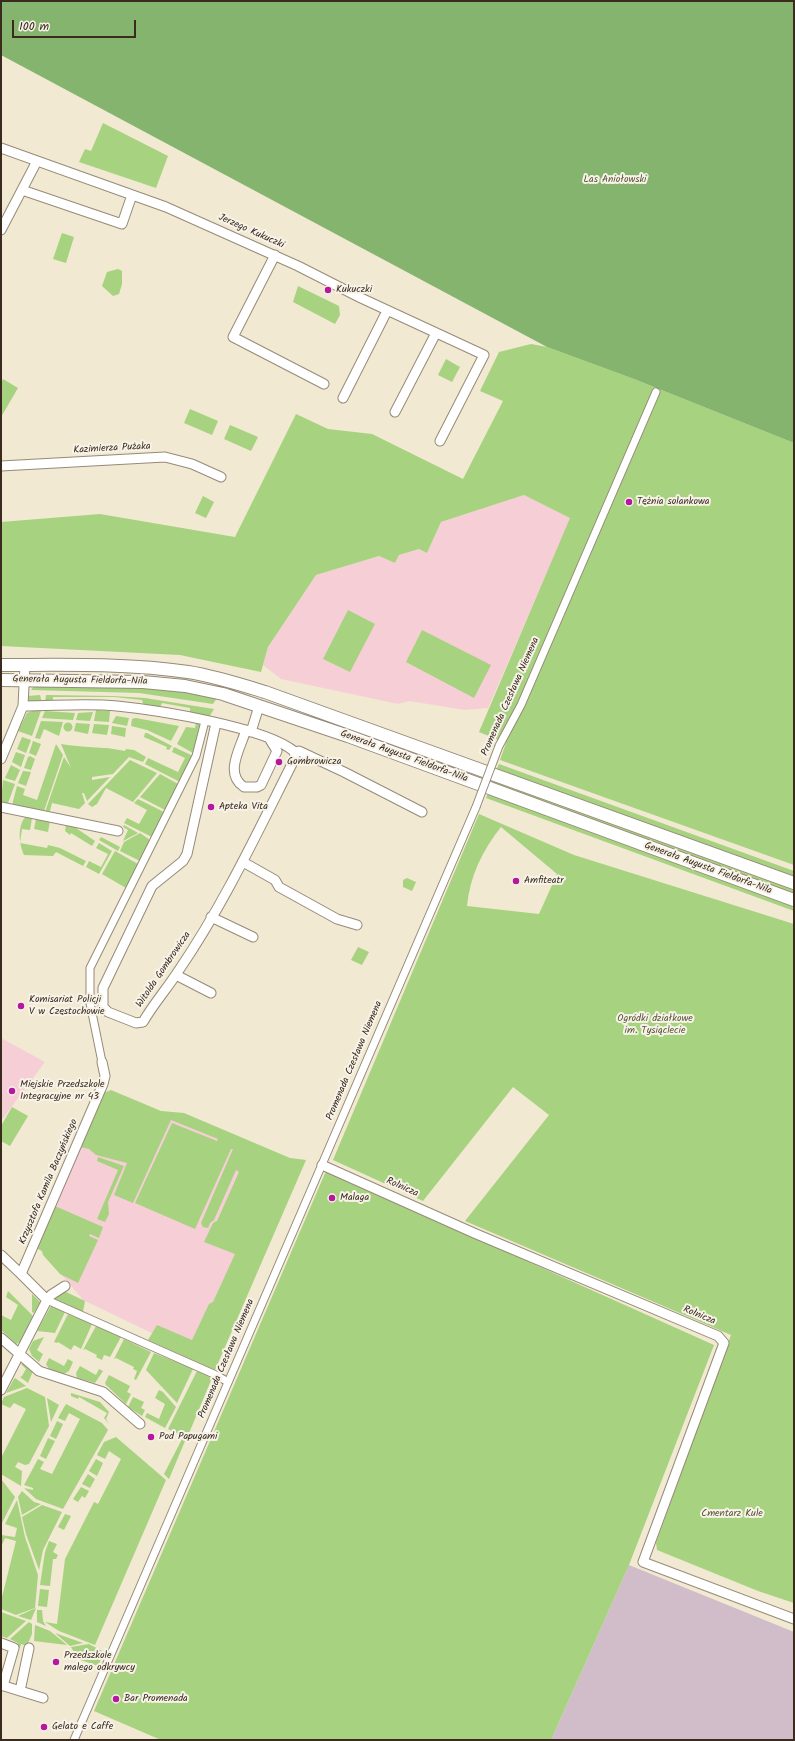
<!DOCTYPE html>
<html>
<head>
<meta charset="utf-8">
<style>
  body { margin:0 }
  #map { position:relative; width:795px; height:1741px; overflow:hidden; background:#f1e9d2; font-family:Kalam,sans-serif }
  canvas { display:block }
  .frame { position:absolute; inset:0; border:2px solid #3b2a1e; pointer-events:none }
  .scale { position:absolute; left:12px; top:20px; width:124px; height:18px; box-sizing:border-box; border:2px solid #3b2a1e; border-top:0; padding-left:5px; font-size:12px; line-height:14px; white-space:nowrap; color:#3b2a1e; -webkit-text-stroke:3px #f7f3e8; paint-order:stroke }
</style>
</head>
<body>
<div id="map">
<canvas width="795" height="1741"></canvas>
<div class="frame"></div>
<div class="scale">100 m</div>
</div>
<script>
const ctx = document.querySelector('canvas').getContext('2d');
ctx.lineJoin = 'round';
function fill(path, color) { ctx.fillStyle = color; ctx.fill(path, 'evenodd'); }
function trace(path, color, width, dash) { ctx.strokeStyle = color; ctx.lineWidth = width; ctx.lineCap = dash ? 'butt' : 'round'; ctx.setLineDash(dash || []); ctx.stroke(path); }
function write(font, color, halo, rows, align = 'center') {
  ctx.font = font + ' Kalam,sans-serif'; ctx.lineWidth = 4; ctx.setLineDash([]); ctx.textBaseline = 'middle'; ctx.strokeStyle = halo; ctx.fillStyle = color; for (const [text, x, y, turn = 0] of rows) {
    ctx.save(); ctx.translate(x, y); ctx.rotate((+turn || 0) * Math.PI / 180); ctx.textAlign = isNaN(turn) ? turn : align; if (halo) ctx.strokeText(text, 0, 0); ctx.fillText(text, 0, 0); ctx.restore();
  }
}
const built = new Path2D(`
  M524 495 571 518 488 708 465 710 409 701 398 704 281 679 263 665 268 647 316 575 379 556 395 563 399 555 419 549 427 553 441 522Z
  M1 1038 45 1062 1 1121Z
  M101 1095 172 1114 290 1159 206 1359 83 1300 37 1246Z`);
const industrial = new Path2D(`
  M629 1565 794 1632V1740H551Z`);
const green = new Path2D(`
  M103 123 168 156 156 188 79 162 85 149 91 151Z
  M62 233 74 237 66 263 53 259Z
  M118 269 122 271V284L119 294 113 296 102 286 107 272Z
  M298 286 339 306 340 315 335 324 293 302Z
  M531 344 547 347 634 379 794 443V865L500 760 506 743 479 732 570 518 524 495 441 522 427 553 419 549 399 555 395 563 379 556 316 575 268 647 261 672 180 655 1 646V522L100 514 235 537 296 414 328 429 372 434 463 479 503 401 480 391 499 352Z
  M446 359 460 367 452 382 438 375Z
  M3 379 18 388 1 417V383Z
  M190 409 218 421 212 435 184 423Z
  M230 425 258 437 251 451 224 439Z
  M203 496 214 502 206 518 195 513Z
  M348 610 375 624 350 672 323 659Z
  M422 630 491 665 474 698 406 662Z
  M35 685 154 688 217 698 213 704 139 693 31 690Z
  M40 695 42 703 29 701 28 696Z
  M46 695 113 696 145 698 214 709 209 717 190 712V708L162 703 159 709 144 706 142 700 114 697H53V701L45 702Z
  M96 710 110 711 109 722 94 721Z
  M32 711H41L32 736 18 731 27 713Z
  M45 711 75 713 73 720 42 718Z
  M93 712 90 721 76 720 78 713Z
  M116 716 129 718 127 726 112 723Z
  M135 718H136L179 726 171 741 147 730 131 726 132 719Z
  M41 721 63 722 59 736 44 729 40 739 35 738Z
  M63.5 727a4.5 4.5 0 1 1 9 0a4.5 4.5 0 1 1-9 0Z
  M76 723 90 724 88 734 74 731Z
  M196 723H200L193 753 177 744 186 727 195 728Z
  M94 724 109 725 107 735 92 733Z
  M112 726 126 728 125 737 111 734Z
  M145 733H147L172 746 169 750 166 749 167 747 144 737Z
  M22 737 31 740 26 753 17 749Z
  M33 741 41 744 36 756 29 753Z
  M56 744 63 755 44 811 12 805 17 786 25 789 23 795 37 800Z
  M61 744C83 748 102 746 125 751L126 749 134 750 146 757 143 762 129 757 113 774 92 777V780L110 777 87 801 84 793H82L85 803 79 809 52 803 50 811 45 812 64 757 71 768Z
  M174 747 193 756 180 782 145 764 148 758 178 772 185 758 172 752Z
  M16 752 25 755 21 767 12 762Z
  M30 756 35 759 31 770 24 768 28 757Z
  M130 760 157 773 133 802 106 788 97 804 92 807 88 804Z
  M499 764 794 871V878L496 770Z
  M11 765 20 770 15 781 5 778Z
  M23 771 31 772 26 786 18 783Z
  M160 774 178 784 165 810 140 797Z
  M494 778 794 887V893L492 784Z
  M3 780 15 784 8 803H1Z
  M488 793 791 904 794 911 486 798Z
  M138 799 164 812 152 837 124 823 127 818 139 824 147 810 134 803Z
  M479 814 574 855 794 924V1603L758 1591 657 1550 656 1543 731 1335 465 1221 549 1115 513 1087 423 1201 333 1160ZM501 827 557 874 539 914 467 906C470 876 482 851 501 827Z
  M26 816 32 818 30 830 22 829 20 843 47 848 48 845 60 848 86 861 83 866 56 852 53 856 24 855C19 844 17 826 26 816Z
  M36 819 50 821 48 832 34 829Z
  M66 825 73 826 95 841 92 846 71 833 70 835 65 831Z
  M124 825 138 833 123 841 128 830 123 827Z
  M140 833 150 840 140 861 120 851 124 842Z
  M101 837 120 847 118 851 99 840Z
  M99 843 112 851 99 874 86 867 89 861 101 867 108 854 96 848Z
  M115 851 138 864 126 888 102 874Z
  M407 878 416 882 412 891 403 887V880Z
  M358 947 369 952 362 965 351 960Z
  M111 1090 161 1111 184 1113 290 1158 306 1160 215 1370 148 1340 157 1325 192 1340 209 1304 213 1302 235 1254 204 1242 213 1223 217 1221 239 1172 236 1170 214 1220 210 1223 208 1228 203 1227 201 1223 233 1149H231L195 1229 135 1203 172 1123 217 1141 218 1139 171 1120 133 1203 114 1195 127 1163 96 1155 89 1149 80 1147 101 1094Z
  M12 1107 28 1116 10 1146 1 1141V1126Z
  M98 1157 124 1166 108 1202 109 1214 105 1222 97 1219 118 1170 97 1161Z
  M326 1171 714 1345 629 1565 551 1740H161L94 1711Z
  M55 1206 103 1227 99 1238 90 1234 89 1236 98 1240 78 1283 60 1274 43 1255 42 1251 36 1248Z
  M8 1291 33 1316 20 1342 16 1344 1 1330V1315L11 1320 18 1305 6 1297Z
  M66 1292 85 1301 83 1312 54 1299 56 1295Z
  M32 1294 40 1302 34 1313 32 1312Z
  M51 1306 65 1312 55 1333 37 1331Z
  M68 1314 92 1324 81 1349 74 1345 71 1350 58 1342 57 1343 54 1342Z
  M96 1326 121 1337 110 1357 104 1355 102 1360 96 1357 97 1355 85 1349 83 1350Z
  M44 1337 37 1350 43 1354 39 1362 32 1356 29 1349 33 1341Z
  M124 1339 151 1352 136 1380 134 1379 137 1371 133 1369 134 1367 116 1358 114 1359Z
  M154 1353 193 1369 177 1403 146 1370Z
  M49 1358 64 1366 68 1359 73 1362 69 1371 64 1374 49 1369 46 1364Z
  M23 1363 33 1371 28 1383 20 1377 22 1376 26 1369 21 1364Z
  M80 1366 96 1375 99 1369 103 1371 95 1383 77 1378 76 1373Z
  M197 1371 212 1378 187 1438 168 1429Z
  M109 1375 130 1386 127 1392 131 1394 126 1404 106 1385 105 1383Z
  M15 1378 26 1386 6 1393 14 1379Z
  M27 1388 45 1397 49 1426 29 1464 25 1465 18 1462 15 1467 22 1471 21 1486 1 1474V1458L26 1409 14 1403 10 1408 1 1404 4 1397Z
  M159 1390 163 1392 176 1407 165 1428 145 1417 147 1413 159 1419 165 1404 155 1398Z
  M71 1393 100 1402 109 1412 106 1419 109 1424 104 1418 107 1413 79 1397 78 1399 71 1396Z
  M133 1397 144 1402 141 1408 145 1410 142 1416 128 1407Z
  M47 1398 59 1405 51 1422Z
  M66 1404 102 1423 108 1430 63 1509 36 1499 24 1488 33 1490V1488L24 1485 38 1459 44 1462 40 1469 52 1474 80 1419 69 1413 65 1421 58 1418Z
  M57 1421 63 1424 56 1439 50 1436Z
  M116 1437 166 1480 95 1645 59 1631 45 1622 57 1624 65 1559 94 1502 98 1504 121 1459 109 1451 105 1459 97 1455 104 1442Z
  M48 1438 55 1441 46 1459 40 1456Z
  M182 1439 185 1441 169 1479 164 1474Z
  M96 1459 103 1463 97 1476 89 1471Z
  M88 1474 95 1479 90 1488 82 1484Z
  M1 1479 15 1497 1 1525Z
  M81 1487 89 1491 85 1498 82 1496 78 1502 73 1499Z
  M22 1491 34 1502 41 1504 22 1515 18 1497Z
  M17 1500 25 1537 38 1575 35 1608 16 1615 1 1609V1601L16 1541 5 1538 1 1547V1535L15 1537 17 1528 5 1524Z
  M42 1505 62 1512 43 1550 39 1570 26 1534 22 1517Z
  M65 1514 71 1516 64 1530 58 1527Z
  M49 1541 57 1544 53 1552 58 1555 56 1559H53L50 1586 40 1585 45 1552Z
  M40 1589 49 1590 47 1607 38 1606Z
  M36 1608 31 1620 18 1616Z
  M37 1610H42L43 1621 46 1626 37 1622Z
  M1 1612 26 1621 7 1638 1 1636Z
  M29 1622 32 1624V1634L27 1646 21 1644 20 1648H18V1643L10 1639Z
  M35 1625 50 1631 67 1645 34 1641Z
  M55 1633 83 1643 70 1646Z
  M89 1644 104 1652 98 1666 78 1659 71 1647Z`);
const forest = new Path2D(`
  M1 1H794V443L634 379 547 347 1 55Z`);
const pedestrian = new Path2D(`
  M499 746 521 705 656 392
  M102 1062 90 1003V968L196 756 205 721
  M47 1300 216 1375 228 1382
  M74 1740 476 807`);
const minor = new Path2D(`
  M1 148 166 207 298 266 361 298 484 355 440 441
  M22 190 122 224 132 195
  M1 230 37 161
  M275 255 233 337 324 384
  M343 398 387 311
  M395 412 436 333
  M1 466 165 457 192 464 221 477
  M23 706C54 706 87 703 117 706 157 710 266 727 295 752
  M216 723 187 854 183 861 152 886 103 988V1007L108 1012 136 1023 143 1022C154 1003 167 989 179 970 224 904 258 831 294 760L295 752
  M246 730C240 749 224 774 244 787H257L261 785 277 751 269 738
  M251 732 259 706
  M295 752 299 751 344 772 422 812
  M1 759 23 706 25 665
  M1 807 118 831
  M243 862 275 880 279 887 337 919 357 925
  M211 917 253 937
  M176 975 211 993
  M322 1165 474 1233 718 1336 724 1343 643 1562 794 1619
  M1 1255 21 1274
  M47 1300 21 1274 103 1084 105 1076 102 1062
  M1 1338 39 1371 103 1392 140 1424
  M1 1390 47 1300 51 1295 65 1286
  M1 1643 14 1648 3 1686
  M1 1685 43 1698
  M20 1691 29 1648`);
const tertiary = new Path2D(`
  M1 665C63 665 126 663 188 672 214 676 239 684 265 692L794 883
  M1 680 143 682 185 686 223 694 348 736 794 900`);
const pedestrianBridge = new Path2D(`
  M476 807 499 746`);
const markers = [
  [328,290,4,"#b5179e"],
  [629,502,4,"#b5179e"],
  [279,762,4,"#b5179e"],
  [211,807,4,"#b5179e"],
  [516,881,4,"#b5179e"],
  [21,1006,4,"#b5179e"],
  [12,1091,4,"#b5179e"],
  [332,1198,4,"#b5179e"],
  [151,1437,4,"#b5179e"],
  [56,1662,4,"#b5179e"],
  [116,1699,4,"#b5179e"],
  [44,1727,4,"#b5179e"]
];
const parkNames = [
  ["Las Aniołowski",615,180],
  ["Ogródki działkowe",655,1019],
  ["im. Tysiąclecie",655,1031],
  ["Cmentarz Kule",732,1514]
];
const streetNames = [
  ["Jerzego Kukuczki",251,232,24],
  ["Kazimierza Pużaka",112,449,-3],
  ["Generała Augusta Fieldorfa-Nila",80,681,1],
  ["Promenada Czesława Niemena",511,697,-66],
  ["Generała Augusta Fieldorfa-Nila",404,757,20],
  ["Generała Augusta Fieldorfa-Nila",708,869,20],
  ["Witolda Gombrowicza",164,970,-56],
  ["Promenada Czesława Niemena",355,1061,-67],
  ["Krzysztofa Kamila Baczyńskiego",49,1182,-67],
  ["Rolnicza",402,1188,24],
  ["Rolnicza",699,1316,23],
  ["Promenada Czesława Niemena",227,1359,-67]
];
const poiNames = [
  ["Kukuczki",336,290],
  ["Tężnia solankowa",637,502],
  ["Gombrowicza",287,762],
  ["Apteka Vita",219,807],
  ["Amfiteatr",524,881],
  ["Komisariat Policji",29,1000],
  ["V w Częstochowie",29,1012],
  ["Miejskie Przedszkole",20,1085],
  ["Integracyjne nr 43",20,1097],
  ["Malaga",340,1198],
  ["Pod Papugami",159,1437],
  ["Przedszkole",64,1656],
  ["malego odkrywcy",64,1668],
  ["Bar Promenada",124,1699],
  ["Gelato e Caffe",52,1727]
];
fill(built, '#f6cfd6');
fill(industrial, '#d1bdc9');
fill(green, '#a7d27f');
fill(forest, '#85b46e');
trace(pedestrian, '#968a78', 9);
trace(minor, '#968a78', 11);
trace(tertiary, '#968a78', 14);
trace(pedestrian, '#fff', 7);
trace(minor, '#fff', 9);
trace(tertiary, '#fff', 12);
trace(pedestrianBridge, '#968a78', 9, []);
trace(pedestrianBridge, '#fff', 7);
for (const [x, y, r, color] of markers) { const dot = new Path2D(); dot.arc(x, y, r, 0, 2 * Math.PI); ctx.fillStyle = color; ctx.fill(dot); trace(dot, '#f7f3e8', 1.5); }
write('10px', '#565436', '#f7f3e8', parkNames);
write('10px', '#3b2a1e', '#f7f3e8', streetNames);
write('10px', '#3b2a1e', '#f7f3e8', poiNames, 'left');
</script>
</body>
</html>
